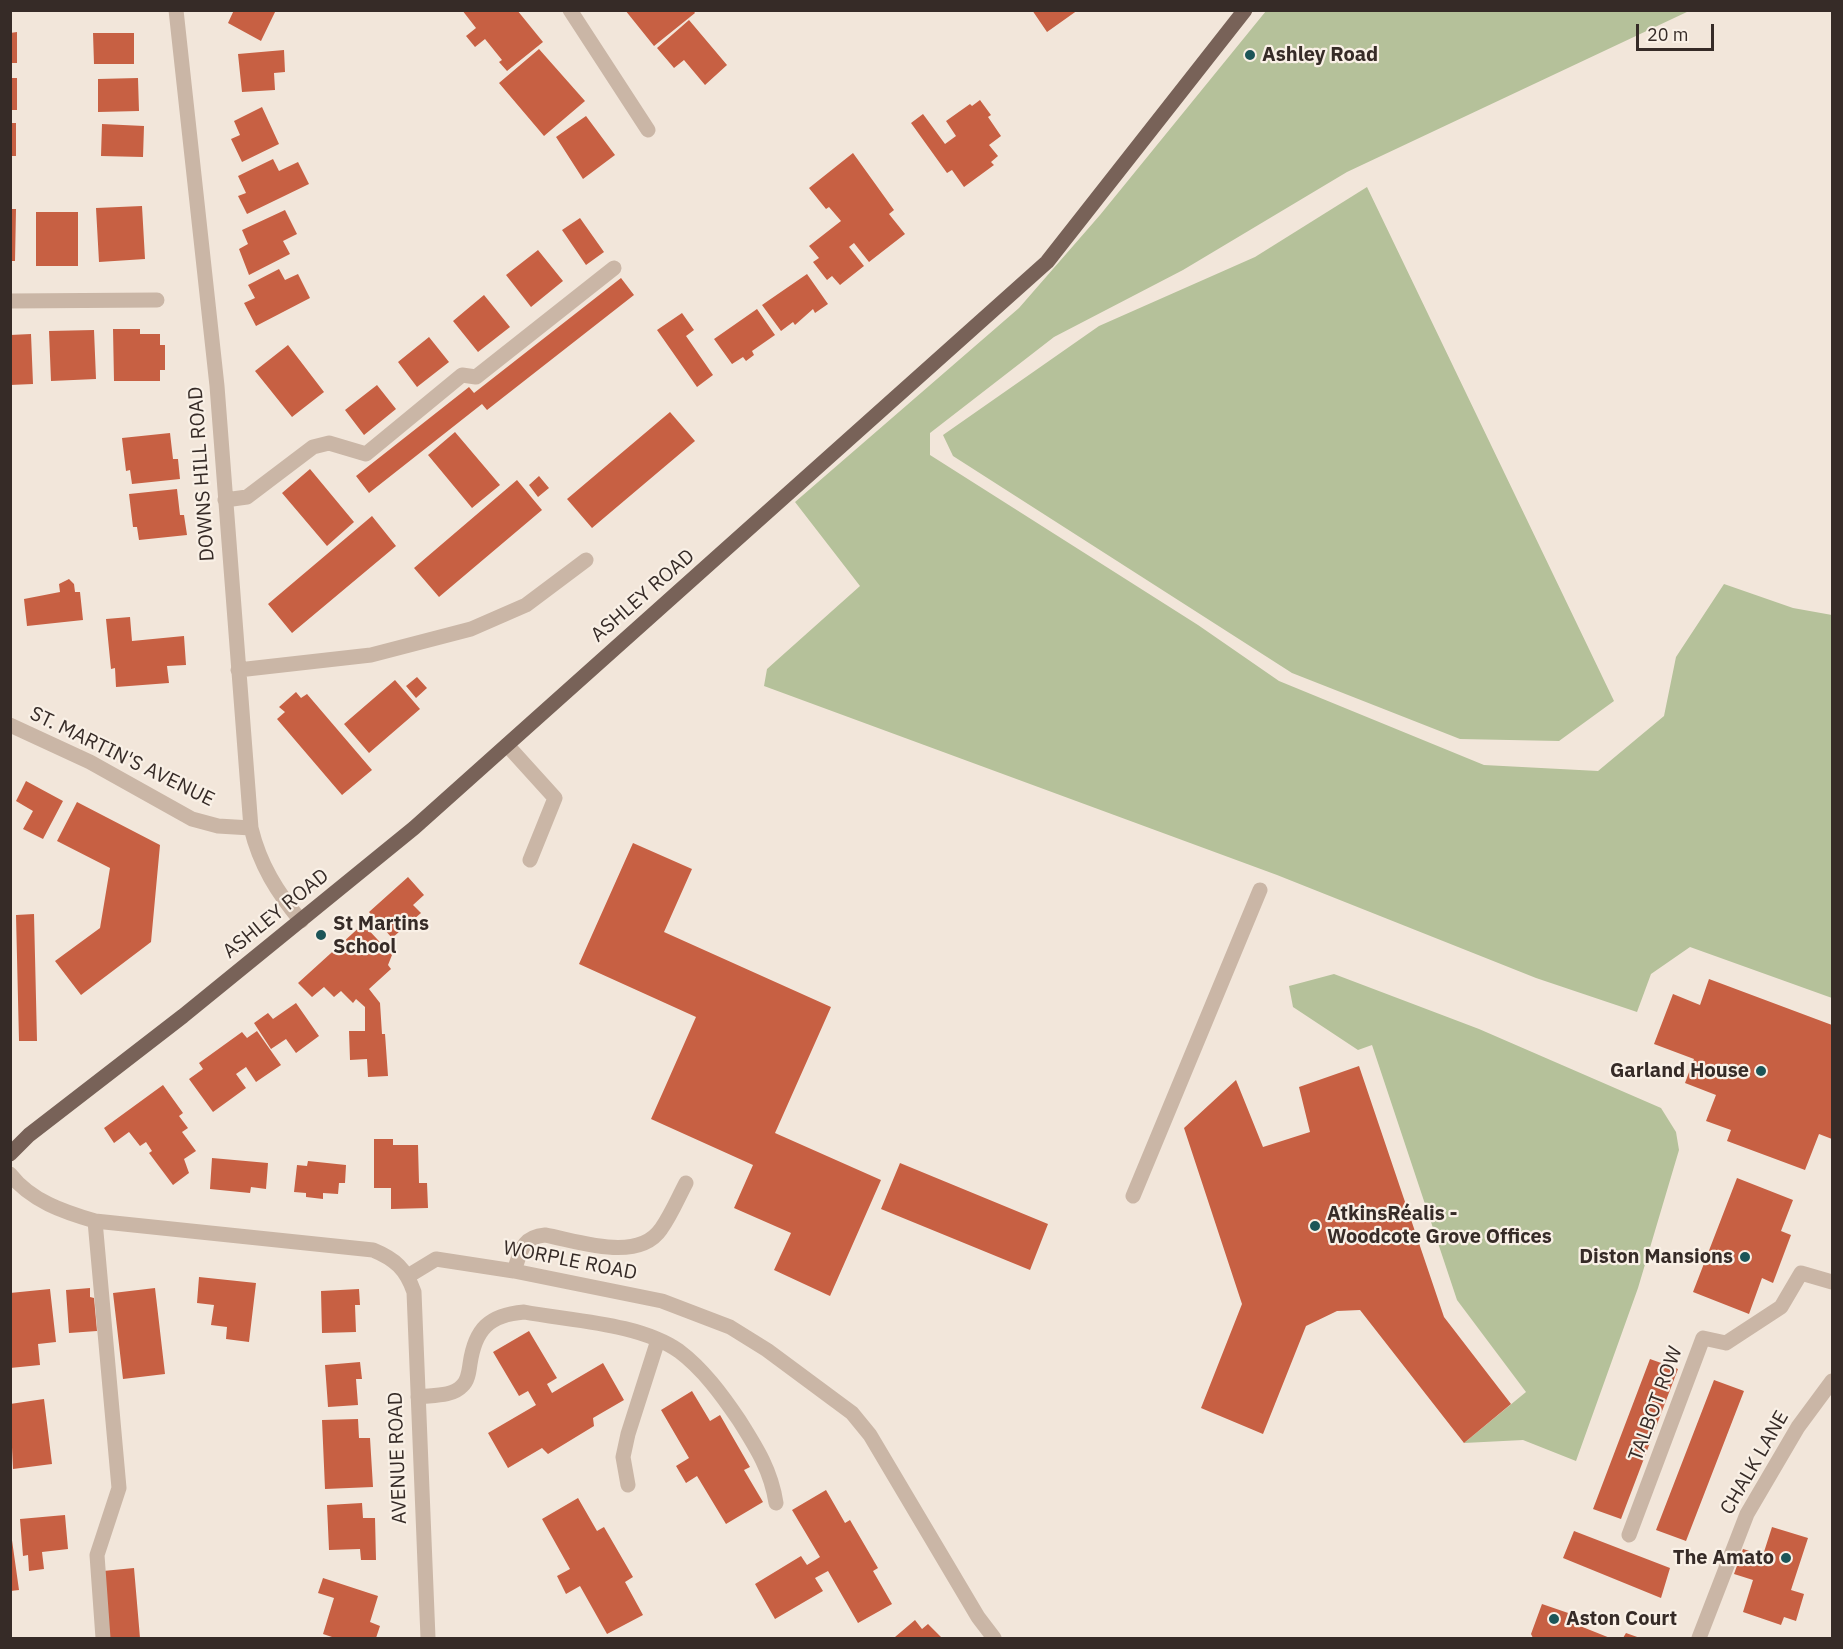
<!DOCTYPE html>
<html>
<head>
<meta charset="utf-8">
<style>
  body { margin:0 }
  #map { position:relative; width:1843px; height:1649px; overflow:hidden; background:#f2e6da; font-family:"IBM Plex Sans",sans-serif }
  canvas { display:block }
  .frame { position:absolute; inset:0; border:12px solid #362b27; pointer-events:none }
  .scale { position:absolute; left:1636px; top:24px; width:78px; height:27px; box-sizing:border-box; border:3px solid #362b27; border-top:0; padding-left:8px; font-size:18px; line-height:21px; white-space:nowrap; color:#362b27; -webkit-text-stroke:4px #f9f0e6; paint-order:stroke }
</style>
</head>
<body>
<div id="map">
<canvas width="1843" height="1649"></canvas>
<div class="frame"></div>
<div class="scale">20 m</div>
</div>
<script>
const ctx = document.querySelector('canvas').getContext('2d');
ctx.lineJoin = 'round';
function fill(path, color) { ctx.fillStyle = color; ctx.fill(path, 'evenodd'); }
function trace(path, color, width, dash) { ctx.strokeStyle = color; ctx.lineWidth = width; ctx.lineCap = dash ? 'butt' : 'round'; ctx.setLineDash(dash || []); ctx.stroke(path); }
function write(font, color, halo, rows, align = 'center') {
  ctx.font = font + ' "IBM Plex Sans",sans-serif'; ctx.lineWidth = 4.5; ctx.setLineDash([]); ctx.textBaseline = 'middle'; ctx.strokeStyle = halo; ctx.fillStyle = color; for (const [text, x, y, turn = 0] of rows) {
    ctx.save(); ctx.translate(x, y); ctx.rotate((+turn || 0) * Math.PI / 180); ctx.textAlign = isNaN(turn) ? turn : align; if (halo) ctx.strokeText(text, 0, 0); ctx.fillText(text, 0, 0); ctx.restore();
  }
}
const green = new Path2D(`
  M1266 11H1689L1347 172 1183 270 1054 337 930 433V455L1198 625 1279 681 1484 765 1598 771 1664 716 1676 657 1724 584 1793 608 1832 615V998L1690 947 1651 974 1637 1012 1536 978 1277 875 764 686 767 669 860 586 795 502 1019 308 1100 215Z
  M1367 187 1614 701 1559 741 1460 739 1292 673 953 456 943 435 1099 326 1255 257Z
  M1334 974 1479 1029 1661 1108 1676 1132 1679 1150 1638 1288 1576 1461 1523 1440 1464 1443 1526 1392 1457 1300 1372 1045 1358 1050 1293 1007 1289 986Z`);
const building = new Path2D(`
  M234 10 243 11 276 10 261 41 228 23Z
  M462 10H517L543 42 507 71 499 62 502 60 485 39 475 47 466 36 476 28Z
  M625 10H693L695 13 654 46Z
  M1032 10H1078L1047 32Z
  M689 20 727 65 705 85 684 60 674 68 657 48Z
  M17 32V63H10V33Z
  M93 33H134V64H94Z
  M539 49 585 101 544 136 499 83Z
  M284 50 285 72 274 73 275 90 242 92 238 54Z
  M10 78H17V110H10Z
  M138 78 139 111 98 112V79Z
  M980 100 991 115 988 117 1001 136 989 145 998 156 991 162 994 165 964 187 952 170 947 173 911 123 923 114 945 144 956 136 946 121 970 104 972 106Z
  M262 107 279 144 242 162 231 139 240 135 234 121Z
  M586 116 615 155 583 179 556 137Z
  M10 123H16V156H10Z
  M102 124 144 126 143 157 101 156Z
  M853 153 894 210 889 214 905 234 869 262 854 243 849 247 864 266 840 285 832 276 827 280 813 262 819 258 809 246 841 221 829 207 826 209 809 188Z
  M273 159 279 171 298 162 309 184 247 214 238 196 246 193 238 176Z
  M142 206 145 259 99 262 96 208Z
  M10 209H16L15 261H10Z
  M285 210 297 234 283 241 290 254 249 275 239 249 248 244 242 230Z
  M36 212H78V266H36Z
  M580 218 604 252 586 265 562 230Z
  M538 250 563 281 531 307 506 275Z
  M279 269 285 280 298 274 310 298 256 326 244 303 255 298 248 285Z
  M807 274 828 304 815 313 813 309 795 325 793 322 781 331 762 305Z
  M621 278 634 295 487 410 482 404 369 493 356 476 469 387 474 393Z
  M484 295 510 327 478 352 453 321Z
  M757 309 775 335 752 351 754 355 746 361 743 357 732 364 714 339Z
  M682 313 694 330 686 336 713 375 697 387 657 330Z
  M113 329H140V334H160V345H165V370H160V381H114Z
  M94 330 96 379 51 381 49 331Z
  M31 334 33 384 10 385V335Z
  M429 337 449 362 417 387 398 362Z
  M288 345 324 392 292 417 255 371Z
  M377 385 396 409 364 435 345 410Z
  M670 412 695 441 592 528 567 499Z
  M455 432 500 485 472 508 428 455Z
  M170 433 173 459H178L180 479 132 484 130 470 126 471 122 438Z
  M310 469 354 522 327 546 282 493Z
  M539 476 549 488 538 497 529 485Z
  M517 480 542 510 439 597 414 568Z
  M177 489 180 515H184L187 535 139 540 137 527H133L129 494Z
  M372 516 396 546 292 633 268 604Z
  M69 579 74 584 75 592H80L83 620 27 626 24 599 60 592 59 584Z
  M130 617 132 641 184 636 186 665 167 666 169 683 116 687 115 668 111 669 106 619Z
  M417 677 427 688 416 698 406 686Z
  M395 680 420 709 369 753 344 724Z
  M296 692 301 698 307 694 372 770 342 795 277 719 285 712 279 707Z
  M26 781 63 801 43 839 23 829 33 811 16 801Z
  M77 802 160 845 151 942 81 995 55 961 100 928 110 868 57 841Z
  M633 843 692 869 664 932 831 1007 775 1133 881 1180 830 1296 774 1270 791 1233 734 1208 753 1165 651 1119 696 1017 579 964Z
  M408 877 424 895 413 905 421 913 392 938 369 912Z
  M34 914 37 1041H19L16 915Z
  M363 924 392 955 388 965 391 969 369 989 380 1003 382 1034H385L388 1076 368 1077 367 1059 350 1060 349 1031H365V1007L356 999 353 1003 341 991 334 997 324 987 312 997 298 983Z
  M1709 979 1832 1025V1139L1819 1134 1805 1170 1727 1141 1731 1130 1706 1121 1716 1095 1685 1083 1694 1059 1654 1044 1673 994 1700 1005Z
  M296 1003 319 1036 296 1053 286 1039 271 1049 254 1023 268 1013 273 1019Z
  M257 1031 281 1065 256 1082 246 1067 236 1074 246 1088 213 1112 189 1079 203 1069 199 1063 242 1032 247 1038Z
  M1359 1066 1444 1317 1511 1404 1464 1443 1360 1310 1337 1311 1306 1326 1263 1434 1201 1408 1242 1304 1184 1128 1236 1080 1263 1147 1310 1132 1299 1087Z
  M163 1085 183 1113 179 1116 188 1128 182 1132 196 1151 184 1159 189 1173 173 1185 149 1153 152 1151 146 1142 140 1146 129 1132 114 1143 104 1128Z
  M374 1139H393V1145H418L419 1183H427L428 1208 391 1209V1188H374Z
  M212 1158 268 1163 266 1189 251 1187 250 1193 210 1189Z
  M308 1161 346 1165 345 1183H339L338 1194 323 1193V1199L306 1197V1193L294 1192 297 1165 307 1166Z
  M900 1163 1048 1224 1030 1270 881 1209Z
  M1737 1178 1793 1200 1781 1231 1791 1235 1773 1283 1762 1278 1749 1314 1693 1292Z
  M199 1277 256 1283 249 1342 226 1339 227 1327 211 1325 214 1305 197 1303Z
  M90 1288V1297L94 1298 97 1331 69 1333 66 1290Z
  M155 1288 165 1374 123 1379 113 1293Z
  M50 1289 56 1342 38 1344 40 1365 10 1368V1293Z
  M359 1289 360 1305H355L356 1332 322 1333 321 1291Z
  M529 1331 557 1378 547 1384 552 1393 603 1363 624 1400 593 1418 594 1426 548 1454 542 1448 508 1468 488 1433 536 1405 528 1391 519 1396 493 1352Z
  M1650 1359 1678 1369 1621 1519 1593 1509Z
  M360 1362 362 1379H356L358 1405 328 1407 325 1365Z
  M1714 1380 1744 1391 1686 1541 1656 1530Z
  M692 1391 710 1421 720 1415 750 1467 744 1470 763 1502 726 1524 697 1476 686 1483 676 1466 689 1458 661 1410Z
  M44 1399 52 1464 13 1469 10 1404Z
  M358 1419 359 1438H370L373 1487 325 1489 322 1420Z
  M826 1490 845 1523 850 1520 878 1568 873 1571 892 1604 858 1623 828 1571 815 1578 823 1591 775 1619 755 1584 801 1556 807 1565 820 1557 792 1510Z
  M578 1498 597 1531 604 1527 633 1577 625 1582 643 1615 607 1634 580 1586 566 1594 557 1576 570 1569 542 1519Z
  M362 1503 363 1518H375L376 1560H361L360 1549 329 1550 327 1505Z
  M65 1515 68 1549 42 1552 44 1569 29 1571 28 1555 23 1556 20 1519Z
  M10 1526 19 1590 10 1591Z
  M1772 1527 1808 1538 1791 1590 1804 1594 1796 1621 1784 1617 1781 1625 1743 1612 1753 1580 1734 1574 1743 1549 1763 1555Z
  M1574 1531 1670 1568 1661 1598 1563 1558Z
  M134 1568 140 1638H109L103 1571Z
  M323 1578 378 1596 370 1622 380 1626 376 1638H335L323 1634 334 1598 318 1593Z
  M1542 1604 1574 1615 1570 1622 1610 1638H1533L1531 1634Z
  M915 1620 922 1629 928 1624 942 1638H896L895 1637Z
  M1626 1633 1640 1638H1623Z`);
const minor = new Path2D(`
  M176 10 217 386 251 828C260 865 277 892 301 921
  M570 10 648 130
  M10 301 157 300
  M225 500 247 497 313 447 329 443 366 454 462 375 476 377 614 268
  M238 670 371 655 471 629 526 605 586 560
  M10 725 90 762 192 819 218 826 251 828
  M507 745 555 798 530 860
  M10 1174C31 1201 64 1212 95 1221L373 1250C395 1259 406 1269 414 1292L428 1638
  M1133 1196 1260 890
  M95 1221 119 1488 97 1555 103 1638
  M514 1271C521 1251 522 1237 545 1235 578 1241 638 1263 661 1229 671 1215 678 1198 686 1183
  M408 1276 436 1259 514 1271 662 1301 730 1327 767 1350 852 1413 870 1435 978 1617 994 1638
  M418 1397C431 1395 452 1397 462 1386 468 1381 469 1371 470 1364 475 1329 489 1315 524 1312 572 1321 639 1323 679 1351 703 1369 722 1395 739 1420 756 1447 771 1470 776 1503
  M628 1485 623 1457 628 1434 658 1340
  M1629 1535 1703 1338 1726 1343 1781 1307 1801 1273 1832 1282
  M1699 1638 1747 1514 1798 1427 1832 1381`);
const major = new Path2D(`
  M10 1154 29 1135 183 1016 414 828 1047 262 1245 10`);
const markers = [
  [1250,55,6,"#1c5558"],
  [321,935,6,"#1c5558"],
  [1761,1071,6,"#1c5558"],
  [1315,1226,6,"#1c5558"],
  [1745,1257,6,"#1c5558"],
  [1786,1558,6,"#1c5558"],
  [1554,1619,6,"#1c5558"]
];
const poiNames = [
  ["Ashley Road",1262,55],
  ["St Martins",333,924],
  ["School",333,947],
  ["Garland House",1749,1071,"right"],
  ["AtkinsRéalis -",1327,1214],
  ["Woodcote Grove Offices",1327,1237],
  ["Diston Mansions",1733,1257,"right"],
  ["The Amato",1774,1558,"right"],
  ["Aston Court",1566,1619]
];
const streetNames = [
  ["DOWNS HILL ROAD",202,474,-94],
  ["ASHLEY ROAD",643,596,-41],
  ["ST. MARTIN'S AVENUE",122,757,26],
  ["ASHLEY ROAD",276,914,-39],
  ["WORPLE ROAD",570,1261,11],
  ["TALBOT ROW",1656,1404,-70],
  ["AVENUE ROAD",398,1458,-92],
  ["CHALK LANE",1755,1463,-60]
];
fill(green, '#b5c19a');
fill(building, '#c76043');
trace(minor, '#cab6a6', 15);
trace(major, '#786258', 15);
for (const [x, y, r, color] of markers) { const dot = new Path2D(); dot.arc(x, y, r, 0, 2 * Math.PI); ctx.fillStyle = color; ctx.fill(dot); trace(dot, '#f9f0e6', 2); }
write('bold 20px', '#362b27', '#f9f0e6', poiNames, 'left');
write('20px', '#362b27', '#f9f0e6', streetNames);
</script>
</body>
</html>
